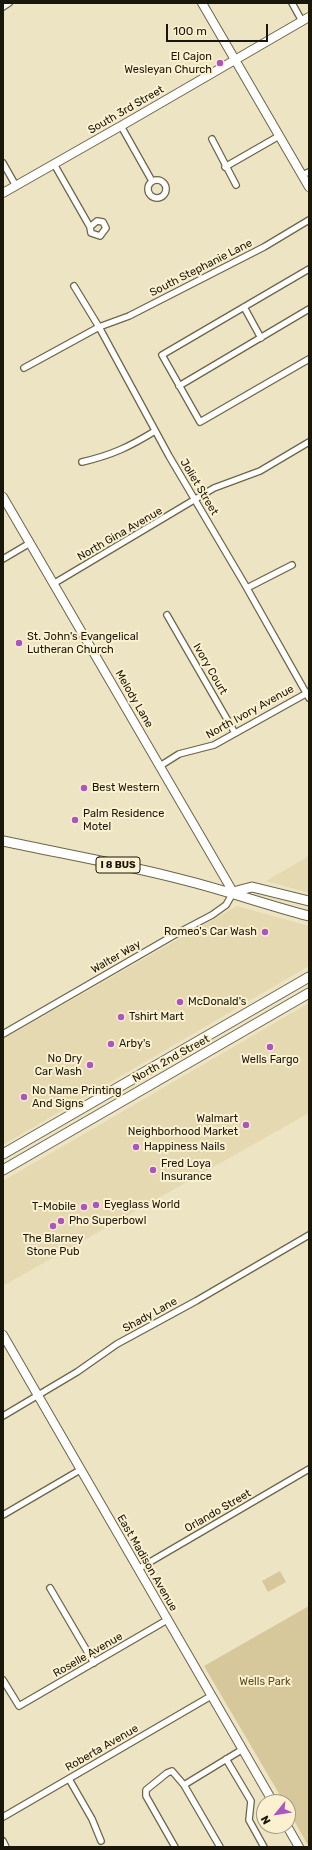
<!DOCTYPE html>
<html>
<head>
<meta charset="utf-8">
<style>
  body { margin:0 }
  #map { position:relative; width:312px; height:1850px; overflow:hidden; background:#ede4c3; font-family:Rubik,sans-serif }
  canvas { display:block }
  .frame { position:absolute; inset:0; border:4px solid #19160a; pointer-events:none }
  .north { position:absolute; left:256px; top:1794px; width:40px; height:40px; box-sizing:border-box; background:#fbf1d0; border:1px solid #a19981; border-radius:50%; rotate:240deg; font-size:11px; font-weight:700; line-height:16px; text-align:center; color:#19160a }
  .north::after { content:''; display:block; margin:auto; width:14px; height:18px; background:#ac55c2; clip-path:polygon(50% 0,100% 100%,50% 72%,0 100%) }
  .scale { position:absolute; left:166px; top:24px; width:102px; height:18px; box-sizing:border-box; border:2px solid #19160a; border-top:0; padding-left:5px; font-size:12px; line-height:14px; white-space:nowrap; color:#19160a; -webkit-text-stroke:3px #fbf1d0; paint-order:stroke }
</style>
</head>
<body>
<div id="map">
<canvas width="312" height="1850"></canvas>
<div class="frame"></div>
<div class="north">N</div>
<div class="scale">100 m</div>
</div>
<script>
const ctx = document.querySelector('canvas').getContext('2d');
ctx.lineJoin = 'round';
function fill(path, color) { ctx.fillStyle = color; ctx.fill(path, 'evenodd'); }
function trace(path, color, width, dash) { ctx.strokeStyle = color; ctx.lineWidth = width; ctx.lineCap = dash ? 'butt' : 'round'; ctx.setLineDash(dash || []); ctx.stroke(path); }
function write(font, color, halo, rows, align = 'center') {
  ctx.font = font + ' Rubik,sans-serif'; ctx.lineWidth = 4; ctx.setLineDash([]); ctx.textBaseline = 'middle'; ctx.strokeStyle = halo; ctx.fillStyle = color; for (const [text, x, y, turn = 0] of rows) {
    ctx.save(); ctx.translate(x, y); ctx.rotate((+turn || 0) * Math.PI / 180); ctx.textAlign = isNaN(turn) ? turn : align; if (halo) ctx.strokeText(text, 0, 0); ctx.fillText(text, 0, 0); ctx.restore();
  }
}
const built = new Path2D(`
  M309 856V893L266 881Z
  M237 906 309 926V966L3 1145V1039Z
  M309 1003V1113L3 1286V1181Z`);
const green = new Path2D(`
  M280 1571 286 1582 268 1592 262 1581Z
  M309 1606V1847L288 1810V1802H284L204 1666Z`);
const street = new Path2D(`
  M292 3 302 21
  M3 7 9 3
  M119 127 121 126 152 181
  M212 139 236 185
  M3 163 16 186
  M54 164 90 227 91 233 100 236 106 228 103 222 97 221 90 227
  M225 167 279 136
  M302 175 309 172
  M148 189a9 9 0 1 1 18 0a9 9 0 1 1-18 0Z
  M309 269 162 355 200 422 309 359
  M74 286 99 327 169 456 244 583 309 698
  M244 307 261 338
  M24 368 99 327 129 316 264 247 309 220
  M179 386 309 309
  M82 462C112 455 129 447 155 431
  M3 559 30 543
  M53 584 214 488 260 471 309 442
  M247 588 292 565
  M167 615 235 733
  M160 766 179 754 214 745 309 692
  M3 1034 176 934 212 915 226 905 233 893
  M3 1416 77 1372 117 1344 196 1301 309 1235
  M3 1515 80 1470
  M138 1569 309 1469
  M50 1588 94 1663
  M3 1680 19 1706 167 1620
  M226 1759 251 1801 249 1820 264 1847
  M69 1779 92 1819 101 1841
  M184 1785 243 1749
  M3 1817 211 1696
  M3 1841 6 1847
  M175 1847 146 1796V1790L167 1773 172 1771 184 1785 220 1847`);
const secondary = new Path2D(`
  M202 3 309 187
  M121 126 309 17
  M3 193 119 127
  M3 497 233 892
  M3 1335 273 1802
  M287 1826 299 1847`);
const primary = new Path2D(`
  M3 841C59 853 116 863 172 877 219 888 263 904 309 916
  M233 892 252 887 309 901
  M3 1154 309 977
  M3 1170 309 993`);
const markers = [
  [220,63,4,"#ac55c2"],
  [19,643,4,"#ac55c2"],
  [84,788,4,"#ac55c2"],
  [75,820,4,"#ac55c2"],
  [265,932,4,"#ac55c2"],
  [180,1002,4,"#ac55c2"],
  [121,1017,4,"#ac55c2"],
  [111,1044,4,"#ac55c2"],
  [270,1047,4,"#ac55c2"],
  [90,1065,4,"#ac55c2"],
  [24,1097,4,"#ac55c2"],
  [246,1125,4,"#ac55c2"],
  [136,1147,4,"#ac55c2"],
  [153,1170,4,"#ac55c2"],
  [96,1205,4,"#ac55c2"],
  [84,1207,4,"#ac55c2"],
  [61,1221,4,"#ac55c2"],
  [53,1226,4,"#ac55c2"]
];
const shields = [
  [118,865,44]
];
const shieldNames = [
  ["I 8 BUS",118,865]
];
const poiNames = [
  ["El Cajon",212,57,"right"],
  ["Wesleyan Church",212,70,"right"],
  ["St. John's Evangelical",27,637],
  ["Lutheran Church",27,650],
  ["Best Western",92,788],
  ["Palm Residence",83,814],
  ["Motel",83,827],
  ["Romeo's Car Wash",257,932,"right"],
  ["McDonald's",188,1002],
  ["Tshirt Mart",129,1017],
  ["Arby's",119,1044],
  ["No Dry",82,1059,"right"],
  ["Car Wash",82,1072,"right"],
  ["Wells Fargo",270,1060,"center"],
  ["No Name Printing",32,1091],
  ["And Signs",32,1104],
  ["Walmart",238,1119,"right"],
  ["Neighborhood Market",238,1132,"right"],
  ["Happiness Nails",144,1147],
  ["Fred Loya",161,1164],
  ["Insurance",161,1177],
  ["Eyeglass World",104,1205],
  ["T-Mobile",76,1207,"right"],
  ["Pho Superbowl",69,1221],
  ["The Blarney",53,1239,"center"],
  ["Stone Pub",53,1252,"center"]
];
const streetNames = [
  ["South 3rd Street",126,110,-30],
  ["South Stephanie Lane",201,268,-27],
  ["Joliet Street",199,487,59],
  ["North Gina Avenue",120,534,-30],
  ["Ivory Court",210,669,60],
  ["Melody Lane",134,699,60],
  ["North Ivory Avenue",250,712,-29],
  ["Walter Way",116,957,-30],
  ["North 2nd Street",171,1059,-29],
  ["Shady Lane",150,1315,-29],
  ["Orlando Street",218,1511,-30],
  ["East Madison Avenue",147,1563,60],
  ["Roselle Avenue",88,1655,-30],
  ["Roberta Avenue",102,1748,-30]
];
const parkNames = [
  ["Wells Park",265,1682]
];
fill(built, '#e5d9b2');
fill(green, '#d6c89a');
trace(street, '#6d6548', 8);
trace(secondary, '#6d6548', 10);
trace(primary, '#6d6548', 11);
trace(street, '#fff', 5.5);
trace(secondary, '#fff', 8);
trace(primary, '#fff', 9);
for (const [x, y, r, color] of markers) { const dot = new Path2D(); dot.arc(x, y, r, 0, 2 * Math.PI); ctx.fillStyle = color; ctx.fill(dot); trace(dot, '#fbf1d0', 1.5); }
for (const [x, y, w] of shields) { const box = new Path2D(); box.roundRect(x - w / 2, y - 8, w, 16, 3); ctx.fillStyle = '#fbf1d0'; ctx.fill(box); trace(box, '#19160a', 1); }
write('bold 10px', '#19160a', null, shieldNames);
write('11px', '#19160a', '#fbf1d0', poiNames, 'left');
write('11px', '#19160a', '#fbf1d0', streetNames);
write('11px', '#5a4c1b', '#fbf1d0', parkNames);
</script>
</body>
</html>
